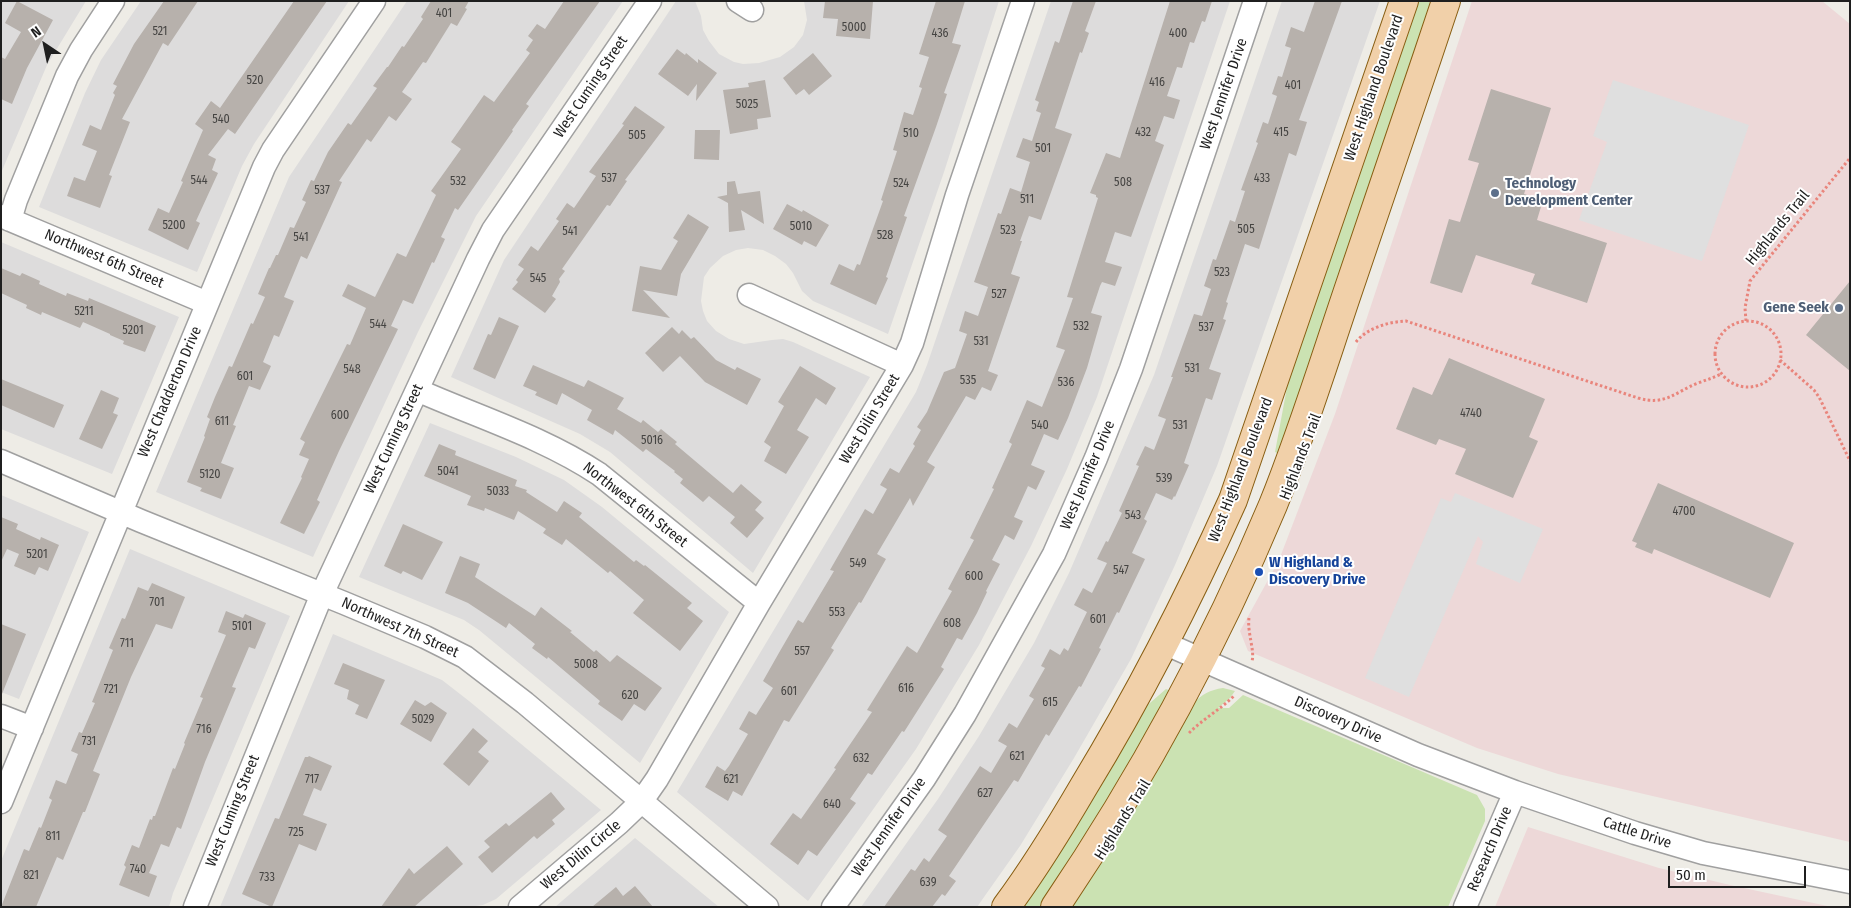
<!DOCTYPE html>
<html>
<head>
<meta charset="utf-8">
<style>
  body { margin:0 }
  #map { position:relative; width:1851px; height:908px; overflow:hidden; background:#eeece6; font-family:"Fira Sans Condensed",sans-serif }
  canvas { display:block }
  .frame { position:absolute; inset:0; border:2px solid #1f1f1f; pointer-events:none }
  .north { position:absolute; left:20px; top:20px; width:50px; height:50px; -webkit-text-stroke:4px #fff; paint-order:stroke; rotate:326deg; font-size:14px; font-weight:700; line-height:20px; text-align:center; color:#1f1f1f }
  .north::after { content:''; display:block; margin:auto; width:18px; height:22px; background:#1f1f1f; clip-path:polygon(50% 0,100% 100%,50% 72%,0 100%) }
  .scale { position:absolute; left:1668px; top:866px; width:138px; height:22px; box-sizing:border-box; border:2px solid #1f1f1f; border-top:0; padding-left:6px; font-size:15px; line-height:18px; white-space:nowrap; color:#1f1f1f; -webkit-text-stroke:4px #fff; paint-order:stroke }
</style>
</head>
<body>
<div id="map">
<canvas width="1851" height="908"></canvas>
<div class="frame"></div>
<div class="north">N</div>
<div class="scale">50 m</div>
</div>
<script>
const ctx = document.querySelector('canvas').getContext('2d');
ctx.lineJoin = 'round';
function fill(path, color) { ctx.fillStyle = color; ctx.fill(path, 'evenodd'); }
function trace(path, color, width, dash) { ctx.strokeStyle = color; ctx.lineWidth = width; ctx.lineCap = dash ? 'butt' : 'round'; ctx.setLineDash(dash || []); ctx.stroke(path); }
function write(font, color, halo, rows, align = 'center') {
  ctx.font = font + ' "Fira Sans Condensed",sans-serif'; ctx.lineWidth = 4; ctx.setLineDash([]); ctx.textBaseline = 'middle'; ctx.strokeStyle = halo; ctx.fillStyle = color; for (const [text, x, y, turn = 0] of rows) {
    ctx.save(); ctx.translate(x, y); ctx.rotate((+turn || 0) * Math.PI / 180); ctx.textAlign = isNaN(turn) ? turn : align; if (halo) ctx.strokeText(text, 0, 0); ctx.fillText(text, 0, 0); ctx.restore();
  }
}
const residential = new Path2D(`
  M1 1H86L47 65 1 173Z
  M141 1H349L254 144 242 166 197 272 39 207 85 93 101 60Z
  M407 1H623L476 216 418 332 313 557 156 492 289 177Z
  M676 1H695L701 16 703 30 709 41 719 54 734 62 743 64 759 63 780 57 794 47 803 35 807 20 804 1H999L944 172 888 334 813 301 802 291 793 273 786 264 775 256 763 250 748 248 736 250 723 256 710 268 704 277 701 301 703 311 707 321 716 331 729 339 744 344 772 340 783 339 793 342 870 377 753 573 610 452 580 434 451 377 504 260Z
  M1051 1H1230L1097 397 1067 469 1031 546 979 645 916 749 808 901 677 792 916 392 927 365Z
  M1282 1H1380L1217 466 1175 565 1131 659 1074 758 1020 846 977 907H861L938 799 979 736 1034 643 1069 573 1154 375Z
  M1 242 179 317 112 474 1 429Z
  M430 423 516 457 564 480 602 507 729 612 640 763 479 630 464 620 359 577Z
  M1 495 89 532 19 699 1 692Z
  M130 549 290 616 173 893 169 907H1V861Z
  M333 634 442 680 469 701 601 810 496 899 483 905 468 907H220Z
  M635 838 719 907H555Z`);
const commercial = new Path2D(`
  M1472 1H1822L1850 24V842L1558 774 1477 748 1248 651 1240 631 1279 560 1335 414Z
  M1528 827 1659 868 1730 885 1832 907H1495Z`);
const grass = new Path2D(`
  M1416 1H1430L1427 18 1279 454 1275 452 1288 382Z
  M1223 688 1235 691 1230 698 1218 708H1229L1243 695 1477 795 1485 809V821L1448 907H1067L1193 704C1202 694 1210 690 1223 688Z
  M1166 689 1171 691C1130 764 1089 839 1039 907H1018L1143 709Z`);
const parking = new Path2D(`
  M1613 80 1749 125 1702 261 1579 220 1607 142 1593 136Z
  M1455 493 1543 529 1520 583 1476 564 1483 542 1478 536 1409 697 1365 678 1441 498 1451 502Z`);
const building = new Path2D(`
  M17 1 53 20 27 68 12 104 1 99V57L5 59 21 32 5 23Z
  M164 1H198L168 46 163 43 122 119 130 122 109 175 112 176 100 208 67 196 74 177 85 181 97 151 82 145 90 125 101 130 115 95 113 93 117 86 113 84 134 44Z
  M294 1H327L235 134 228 129 208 155 216 159 212 170 218 173 196 221 200 223 188 250 148 230 158 208 169 213 183 182 181 181 203 130 195 124 211 101 220 108Z
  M431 1H469L465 8 467 9 457 26 451 23 426 63 423 62 402 92 412 99 396 121 389 116 371 142 367 139 339 181 342 182 307 259 301 256 284 297 294 301 279 337 274 335 263 362 271 366 260 390 249 386 233 425 236 426 221 463 234 468 221 499 200 491 202 488 187 482 205 437 204 436 210 419 207 417 215 397 229 366 232 367 251 323 253 324 265 297 258 294 269 268H270L276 255H278L290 227 294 228 306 202 302 200 311 180 314 181 328 152 348 123 351 125 377 88 373 86 387 67H388L402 46 404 47 423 19 421 17Z
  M564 1H600L526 104 529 106 512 130 513 131 458 210 455 208 441 237 445 239 434 263 432 262 413 304 403 300 391 326 398 329 339 451 317 500 320 502 304 534 280 523 302 478 301 477 309 459 299 455 305 442 300 439 347 344 350 345 366 308 342 296 348 284 375 297 397 253 406 257 436 195 431 191 461 149 451 142 484 95 494 102 530 53 526 50 533 40 528 36 537 24 545 29Z
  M825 1H873L870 39 836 36 838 19 823 18Z
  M936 1H965L952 43 961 45 944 93 947 94 936 127 904 216 907 217 886 277 888 278 876 305 830 284 839 264 854 271 857 264 860 265 883 201 881 200 897 151 893 150 904 112 913 115 922 88 919 87 929 57 919 54Z
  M1073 1H1096L1085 31 1089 33 1082 53 1080 52 1055 128 1072 134 1041 220 1029 216 1020 241H1022L1011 274 1020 277 988 371 998 375 991 391 982 387 975 400 966 396 927 462 935 467 913 506 910 498 877 554 886 559 861 603 859 602 831 648 834 650 789 722 784 720 742 796 733 791 728 801 705 787 717 766 725 771 729 766 748 734 739 729 749 711 756 715 773 688 763 681 780 651 798 620 803 623 834 571 830 570 865 509 873 514 887 489 880 485 890 468 899 473 915 446 913 444 921 430 917 427 927 412 944 372 955 368 967 334 959 331 965 311 978 316 988 287 974 282 998 213 1001 214 1010 188 1021 192 1030 162 1016 157 1023 138 1032 141 1041 113 1036 111 1039 102 1035 100 1055 41 1059 43Z
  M1170 1H1212L1205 22 1202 21 1194 43 1190 42 1182 68 1177 67 1167 96 1180 100 1174 119 1164 116 1155 141 1164 145 1131 237 1115 232 1105 262 1122 267 1115 286 1102 282 1100 286 1091 313 1102 316 1087 368 1068 418 1058 440 1044 434 1031 465 1045 471 1036 490 1028 486 1014 517 1023 521 1014 540 1005 535 992 560 1000 564 986 591 987 592 977 613 962 640 957 638 941 667 944 669 904 732 902 731 872 775 868 773 850 799 856 803 817 856 808 850 798 865 770 844 793 813 801 819 836 769 834 768 872 712 867 710 907 646 917 653 952 591 948 589 974 540 970 538 994 489 992 488 1012 444 1009 442 1027 400 1042 407 1065 350 1056 347 1073 298 1067 297 1098 198 1096 197V195L1090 193 1106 153 1120 158Z
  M1315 1H1342L1299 120 1307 122 1296 156 1289 153 1259 249 1245 244 1226 302 1228 303 1223 319 1226 320 1209 369 1221 373 1212 400 1206 398 1184 463 1189 465 1175 497 1174 496 1172 500 1156 493 1144 519 1147 521 1132 553 1145 559 1119 613 1117 612 1099 648 1101 649 1081 687 1079 686 1049 736 1046 734 1018 782 1014 780 949 876 956 881 945 896 942 894 932 907H884L911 869 915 871 924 858 929 862 947 836 938 830 980 766 991 773 1007 746 998 741 1009 723 1017 728 1034 699 1029 696 1045 668 1041 666 1050 649 1060 655 1064 648 1068 651 1087 612 1074 605 1083 588 1092 593 1107 563 1097 559 1106 541 1108 542 1122 513 1119 511 1139 466 1136 465 1145 446 1154 450 1166 419 1158 416 1173 377H1171L1194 314 1202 316 1211 289 1204 286 1213 259 1216 260 1230 220 1235 222 1245 191 1241 190 1258 143 1256 142 1263 122 1268 124 1277 96 1272 94 1278 76 1282 77 1291 48 1285 46 1291 27 1304 32Z
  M677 49 685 55 686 53 698 63V59L717 73 696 101 697 84 688 96 658 74Z
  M813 53 832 76 809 95 804 89 796 95 783 78Z
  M765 80 771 117 757 119 758 129 730 134 723 90 749 87 748 83Z
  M1491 89 1551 108 1524 194 1543 200 1537 220 1607 243 1587 303 1531 284 1535 274 1476 255 1462 293 1430 283 1449 219 1460 222 1479 163 1468 160Z
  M635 106 665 127 625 180 627 181 610 206 607 205 562 269 565 271 559 279 560 282 552 296 556 299 545 313 512 289 518 282 516 280 524 269 518 265 531 246 538 251 559 221 556 219 567 203 574 208 596 176 589 172 624 125 622 124Z
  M695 130H720L719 160 694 159Z
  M735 181 738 194 760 191 764 224 741 210 745 230 729 232 728 203 717 197 727 195V182Z
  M787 204 802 212 803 210 829 225 816 247 804 241 802 245 773 229Z
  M688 214 709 227 681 274 677 296 643 290 670 318 632 311 640 266 661 270 678 241 673 238Z
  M1 268 20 276 22 273 40 281 39 284 66 296 67 293 88 301 89 298 156 326 145 352 123 344 124 341 110 335V334L83 322 80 328 42 312 41 315 26 308 27 305 1 293Z
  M1850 281V371L1806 335Z
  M499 317 519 326 495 379 473 369 488 334 491 335Z
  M672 327 679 334 682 330 691 339 694 337 716 360 735 370 737 367 761 379 747 405 705 382 680 356 663 372 645 353Z
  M1449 358 1545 399 1529 437 1538 441 1513 498 1455 474 1466 449 1439 439 1436 445 1396 429 1413 387 1432 395Z
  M533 365 584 387 588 380 624 398 617 409 641 423 643 420 658 432 661 429 677 442 675 444 733 493 741 484 762 502 755 510 764 518 747 538 730 523 735 517 709 496 703 502 680 483 683 479 674 472 675 471 646 449 643 452 615 430 613 435 587 420 592 410 562 393 557 405 535 395 537 392 523 386Z
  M800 366 836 388 826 405 816 398 797 430 809 437 786 474 764 461 771 447 764 442 784 406 778 402Z
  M1 379 64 405 54 428 1 405Z
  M101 390 119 398 113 413 118 415 102 449 79 439Z
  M439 444 456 451 455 455 517 480 515 486 527 490 526 492 557 512 564 501 582 513 579 517 634 562 636 560 644 566 645 565 692 603 687 608 703 621 680 651 633 613 644 600 610 571 608 573 566 539 562 545 543 533 546 529 518 511 514 520 485 508 484 511 467 505 471 496 424 476Z
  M1658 483 1794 543 1770 598 1654 549 1652 554 1635 547 1637 543 1632 541Z
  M1 517 18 524 16 529 40 540 41 537 59 545 48 571 39 567 35 575 14 566 19 554 7 549 1 562Z
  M403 524 443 542 422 580 403 571 401 574 384 566Z
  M460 556 480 564 475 577 535 616 541 607 572 631 570 632 594 652 596 650 610 662 617 655 662 688 645 711 634 704 622 721 598 704 600 701 548 657 547 659 532 648 535 644 509 623 506 628 468 603 445 593Z
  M152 583 185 597 172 629 156 624 131 677 93 771 100 774 85 812H83L63 860 57 857 36 907H1L24 849 29 851 39 827 41 828 52 800 49 798 56 780 66 784 78 754 71 751 79 732 82 733 95 703 92 702 113 650 109 648 122 618 125 619 138 587 148 591Z
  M226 611 243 618 245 614 266 623 255 649 249 647 232 687 236 688 205 762 181 829 177 827 169 847 161 844 149 873 157 876 149 897 119 885 126 867 124 865 132 845 139 848 150 819 152 820 153 816H155L173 768 175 769 185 744 184 743 203 698 200 697 226 635 218 632Z
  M1 624 26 634 2 694 1 693Z
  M343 663 385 680 367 719 355 714 359 705 347 699 349 690 334 684Z
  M415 700 425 706 431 702 447 713 431 742 400 724Z
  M473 728 488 741 478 752 489 761 469 786 443 764Z
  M309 756 332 766 321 791 314 788 303 815 327 824 316 851 299 844 272 907 242 894 275 818 279 819 305 757H308Z
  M551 792 565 809 552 820 555 824 537 839 534 836 492 873 478 857 490 847 484 841 506 823 509 826Z
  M447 846 463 864 414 907H381L409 868 414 874Z
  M635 886 653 907H592L616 887 623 896Z`);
const path = new Path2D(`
  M1715 354a33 33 0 1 1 66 0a33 33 0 1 1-66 0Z
  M1746 321 1745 308 1750 281 1850 158
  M1356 342C1367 328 1388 322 1406 321L1638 398C1666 406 1675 392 1698 383 1706 380 1713 378 1721 374
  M1780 360 1814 390 1819 397 1850 461
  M1249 618C1247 632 1255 651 1252 661
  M1189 733C1203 719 1221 709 1235 695`);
const minor = new Path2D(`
  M738 1 752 10
  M1 216 207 303
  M10 220 16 200 67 76 81 50 113 1
  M749 295 902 365
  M417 390C478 417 543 437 599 474L759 603
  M1 461 141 521 344 603 425 637 465 657 525 703 767 907
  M1164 643 1418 755 1515 792 1635 833 1703 853 1850 882
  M1 716 32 728
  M1 802 264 167 273 150 374 1
  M195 907 322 594 478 259 493 230 650 1
  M520 907 619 823 641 802 657 779 759 603 902 365 912 343 957 195 1023 1
  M833 907 924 779 965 714 1054 554 1096 458 1131 369 1255 1
  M1465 907 1515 792`);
const major = new Path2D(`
  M1006 907C1035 868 1060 827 1084 786 1140 694 1189 598 1233 500L1404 1
  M1055 907C1141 780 1214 646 1273 505 1303 431 1326 355 1352 279 1383 187 1415 94 1446 1`);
const markers = [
  [1495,193,5,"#5c6f8a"],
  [1839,308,5,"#5c6f8a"],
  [1259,572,5,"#1a4fb4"]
];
const numberNames = [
  ["401",444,14],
  ["5000",854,28],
  ["521",160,32],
  ["436",940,34],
  ["400",1178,34],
  ["520",255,81],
  ["416",1157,83],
  ["401",1293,86],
  ["5025",747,105],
  ["540",221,120],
  ["432",1143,133],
  ["415",1281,133],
  ["510",911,134],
  ["505",637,136],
  ["501",1043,149],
  ["537",609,179],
  ["433",1262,179],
  ["544",199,181],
  ["532",458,182],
  ["508",1123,183],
  ["524",901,184],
  ["537",322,191],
  ["511",1027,200],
  ["5200",174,226],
  ["5010",801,227],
  ["505",1246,230],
  ["523",1008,231],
  ["541",570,232],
  ["528",885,236],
  ["541",301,238],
  ["523",1222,273],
  ["545",538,279],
  ["527",999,295],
  ["5211",84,312],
  ["544",378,325],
  ["532",1081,327],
  ["537",1206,328],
  ["5201",133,331],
  ["531",981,342],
  ["531",1192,369],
  ["548",352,370],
  ["601",245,377],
  ["535",968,381],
  ["536",1066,383],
  ["4740",1471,414],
  ["600",340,416],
  ["611",222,422],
  ["540",1040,426],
  ["531",1180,426],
  ["5016",652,441],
  ["5041",448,472],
  ["5120",210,475],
  ["539",1164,479],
  ["5033",498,492],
  ["4700",1684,512],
  ["543",1133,516],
  ["5201",37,555],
  ["549",858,564],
  ["547",1121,571],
  ["600",974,577],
  ["701",157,603],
  ["553",837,613],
  ["601",1098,620],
  ["608",952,624],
  ["5101",242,627],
  ["711",127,644],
  ["557",802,652],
  ["5008",586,665],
  ["616",906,689],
  ["721",111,690],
  ["601",789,692],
  ["620",630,696],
  ["615",1050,703],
  ["5029",423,720],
  ["716",204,730],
  ["731",89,742],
  ["621",1017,757],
  ["632",861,759],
  ["717",312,780],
  ["621",731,780],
  ["627",985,794],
  ["640",832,805],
  ["725",296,833],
  ["811",53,837],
  ["740",138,870],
  ["821",31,876],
  ["733",267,878],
  ["639",928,883]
];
const streetNames = [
  ["West Cuming Street",591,87,-56],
  ["West Highland Boulevard",1374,88,-71],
  ["West Jennifer Drive",1224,94,-71],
  ["Highlands Trail",1778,228,-51],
  ["Northwest 6th Street",104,259,23],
  ["West Chadderton Drive",170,392,-67],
  ["West Dilin Street",870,419,-59],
  ["West Cuming Street",394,439,-65],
  ["Highlands Trail",1301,457,-69],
  ["West Highland Boulevard",1241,470,-69],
  ["West Jennifer Drive",1088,475,-67],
  ["Northwest 6th Street",635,505,38],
  ["Northwest 7th Street",400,628,24],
  ["Discovery Drive",1338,720,24],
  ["West Cuming Street",233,811,-68],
  ["Highlands Trail",1123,820,-58],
  ["West Jennifer Drive",889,827,-55],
  ["Cattle Drive",1637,833,18],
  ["Research Drive",1490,849,-67],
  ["West Dilin Circle",581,855,-40]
];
const serviceNames = [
  ["Technology",1505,184],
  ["Development Center",1505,201],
  ["Gene Seek",1829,308,"right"]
];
const transitNames = [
  ["W Highland &",1269,563],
  ["Discovery Drive",1269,580]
];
fill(residential, '#dddcdc');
fill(commercial, '#edd8d8');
fill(grass, '#cbe2b2');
fill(parking, '#dfdfdf');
fill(building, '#b7b1ac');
trace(minor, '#a0a0a0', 25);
trace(major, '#885e12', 30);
trace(path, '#e9857c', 3, [2.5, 2.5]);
trace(minor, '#fff', 22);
trace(major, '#f1d0a9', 28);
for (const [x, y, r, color] of markers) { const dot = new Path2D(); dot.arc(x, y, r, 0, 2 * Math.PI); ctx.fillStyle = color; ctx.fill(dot); trace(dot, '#fff', 2); }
write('12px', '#454442', null, numberNames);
write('15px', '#1f1f1f', '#fff', streetNames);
write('bold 15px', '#4e5e75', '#fff', serviceNames, 'left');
write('bold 15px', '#164399', '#fff', transitNames, 'left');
</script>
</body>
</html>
